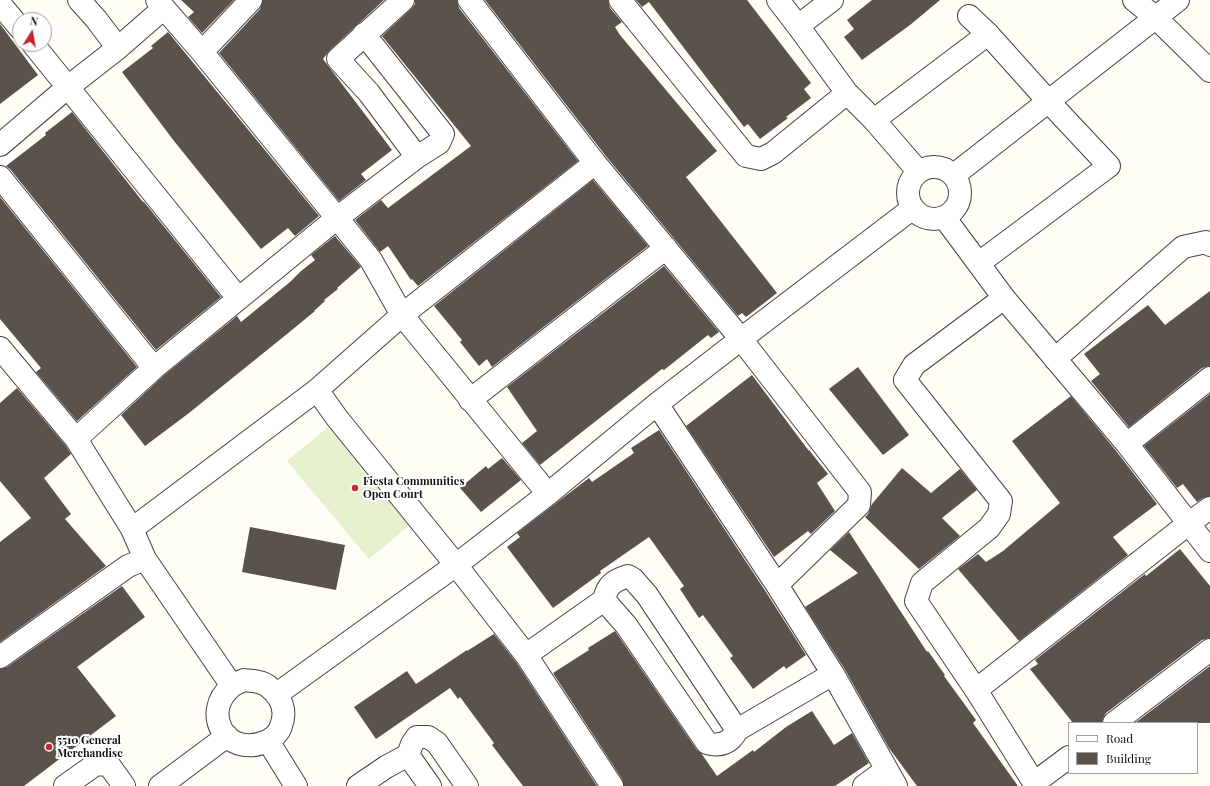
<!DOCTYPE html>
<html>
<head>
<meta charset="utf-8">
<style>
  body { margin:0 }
  #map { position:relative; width:1210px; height:786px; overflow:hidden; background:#fffdf5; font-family:"Playfair Display",serif }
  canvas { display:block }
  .legend { position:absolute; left:1068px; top:722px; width:130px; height:52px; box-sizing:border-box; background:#fff; border:1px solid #a0a0a0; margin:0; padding:5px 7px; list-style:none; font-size:12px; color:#111 }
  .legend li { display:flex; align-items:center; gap:8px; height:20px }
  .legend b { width:20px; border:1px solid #a0a0a0 }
  .north { position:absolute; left:12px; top:12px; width:40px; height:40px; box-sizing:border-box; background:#fff; border:1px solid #a0a0a0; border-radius:50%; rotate:11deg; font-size:11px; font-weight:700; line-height:16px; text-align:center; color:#111 }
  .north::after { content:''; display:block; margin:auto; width:14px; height:18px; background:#c4262e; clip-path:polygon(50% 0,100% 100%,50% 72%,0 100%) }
</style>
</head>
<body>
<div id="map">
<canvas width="1210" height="786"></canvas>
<ul class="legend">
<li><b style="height:5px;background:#fff"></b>Road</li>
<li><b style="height:11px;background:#5a524d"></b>Building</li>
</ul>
<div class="north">N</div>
</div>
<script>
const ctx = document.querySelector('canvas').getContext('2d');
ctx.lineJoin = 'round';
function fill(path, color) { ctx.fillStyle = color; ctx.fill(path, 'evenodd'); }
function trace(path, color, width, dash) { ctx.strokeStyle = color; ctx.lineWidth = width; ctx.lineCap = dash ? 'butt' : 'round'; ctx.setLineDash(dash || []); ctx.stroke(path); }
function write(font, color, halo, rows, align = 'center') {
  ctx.font = font + ' "Playfair Display",serif'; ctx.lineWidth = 4; ctx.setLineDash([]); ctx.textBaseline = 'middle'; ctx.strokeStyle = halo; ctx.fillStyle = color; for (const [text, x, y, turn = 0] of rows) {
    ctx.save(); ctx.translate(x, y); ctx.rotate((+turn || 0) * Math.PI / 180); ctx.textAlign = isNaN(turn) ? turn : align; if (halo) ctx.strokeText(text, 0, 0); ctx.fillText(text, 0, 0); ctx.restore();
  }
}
const pitch = new Path2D(`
  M340 417 422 515 369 559 287 461Z`);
const building = new Path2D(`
  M181 0H234L202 33 188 17 194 12Z
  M263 0H384L330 50 323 59 392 150 361 174 366 180 339 201 219 53 260 9Z
  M415 0H457L459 8 578 161 418 286 412 279 411 280 388 246 380 252 355 220 381 200 388 208 471 146 382 36 411 9 415 4Z
  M485 0H608L610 8 622 22 615 27 620 35 717 151 686 177 777 293 746 317 742 313 738 316 605 155Z
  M636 0H747L811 83 804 89 811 98 786 117 788 118 760 139 748 124 744 127 649 2 642 7Z
  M872 0H940L910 25 862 60 844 37 854 29 847 20Z
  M0 24 38 75 0 104Z
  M168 32 319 216 295 236 288 228 261 249 174 141 122 72 153 48 151 46Z
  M72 112 143 202H144L221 297 156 350 10 169 6 166 46 135 45 133Z
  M593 180 648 246 492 367 487 359 479 366 460 342 462 340 434 306Z
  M0 197 137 367 77 421 36 372 41 368 0 319Z
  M335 236 361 267 337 288 338 289 324 300 325 301 314 311H315L287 334 189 413 145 446 121 415 162 377 237 316 241 322 290 282 301 271 315 260 311 255Z
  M664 266 719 332 711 338 708 335 664 370 662 369 540 465 522 443 537 431 507 387Z
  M1210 291V366L1202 368 1129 427 1091 381 1100 374 1084 354 1148 305 1165 325Z
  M858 367 909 435 883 455 829 389Z
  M752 375 809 451V450L828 474 817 483 835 511 811 534 808 531 774 557 686 426Z
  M17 388 66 446 71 454 44 478 71 514 65 519 106 566 0 642V542L31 518 0 481V403Z
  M1210 394V496L1203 498 1197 502 1183 484 1177 488 1144 446Z
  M1071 396 1117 452 1157 504 1113 537 1128 555 1019 641 958 569 978 554 986 562 1003 551 1060 503 1012 441Z
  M659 430 766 592 806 655 786 669 784 666 753 689 730 658 733 656 703 615 699 618 680 589 684 586 649 537 600 571 601 573 553 608 507 547 520 537 517 533 568 494 589 478 592 482 634 453 631 448Z
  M502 458 521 480 481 512 460 488 486 466 488 469Z
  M902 468 931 493 960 469 977 490 942 518 960 536 919 569 865 517 868 514 872 504Z
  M250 527 345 545 336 590 242 572Z
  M849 532 927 652 928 651 945 675 944 676 976 720 973 723 1018 786H917L889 748 844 668 805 607 858 573 830 550Z
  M1180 549 1210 586V638L1202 640 1106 713 1103 718 1102 723H1073L1030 669 1038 664 1035 660 1145 574 1146 576Z
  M122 586 145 617 77 667 116 716 24 786H0V669L7 667Z
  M615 631 697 750 701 753 717 776 753 750 754 752 786 727 812 711 834 745 852 733 869 763 835 786H624L622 779 553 673 589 650 588 648Z
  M494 634 516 662 597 786H523L492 745 494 743 460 697 458 699 450 688 376 739 354 707 407 671 416 684 467 650V651Z
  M1210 666V723H1135Z`);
const minor = new Path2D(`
  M79 0 96 19 118 48
  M157 0 202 52 337 218 371 260 402 315 548 494
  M403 0 338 59 369 93 417 157
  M469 0 595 163 741 339 860 492 859 505 777 585
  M620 0 746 156 761 159 773 153 847 93
  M778 0 798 26 847 93 874 120 918 171
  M1134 0 1156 18 1210 71
  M0 4 20 28
  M969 16 988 34
  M798 26 832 0
  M33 44 238 298
  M202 52 251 0
  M874 120 988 34 1049 102 1109 166 979 263
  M0 145 68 87 118 48 164 8
  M908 193a26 26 0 1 1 52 0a26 26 0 1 1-52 0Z
  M954 175 1178 0
  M0 177 154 368
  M944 217 1004 298 1127 444 1210 551
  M1004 298 914 365 905 380 1001 501 999 514 989 528 922 583 916 601 976 690 1036 786
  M0 348 76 439 132 529 145 559 232 686
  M1055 359 1183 247 1206 242 1210 245
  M317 390 337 418 456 565 526 655 612 786
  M470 400 666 248
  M657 404 777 585 833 674 896 786
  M76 439 154 368 337 218 417 157 439 143 443 134 364 34
  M1127 444 1210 378
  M132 529 317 390 402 315 595 163
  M628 576 633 579 647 595 737 730C731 743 720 747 707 743L626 625 604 600C607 585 613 581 628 576Z
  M526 655 604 600
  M0 657 128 566 145 559
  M244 680C250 681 257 681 262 683 265 684 268 686 270 688 281 697 287 711 281 726 279 733 272 739 265 742 225 758 201 712 231 687 234 684 240 682 244 680Z
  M976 690 1188 524 1210 508
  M277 694 456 565 548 494 657 404 741 339 913 208
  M1114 723 1210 650
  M737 730 833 674
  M268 741 296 786
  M1034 783 1069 757
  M65 786 96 764 109 765 124 786
  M160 786 227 736
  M358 786 386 767 408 755
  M430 786 408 755 412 744 417 737H428L437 743 467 786
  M864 786 886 770`);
const markers = [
  [355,488,4,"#c4262e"],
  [49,747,4,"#c4262e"]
];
const poiNames = [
  ["Fiesta Communities",363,482],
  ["Open Court",363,495],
  ["5510 General",57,741],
  ["Merchandise",57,754]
];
fill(pitch, '#e6f2cf');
fill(building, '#5a524d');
trace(minor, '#444', 24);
trace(minor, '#fff', 22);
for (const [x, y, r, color] of markers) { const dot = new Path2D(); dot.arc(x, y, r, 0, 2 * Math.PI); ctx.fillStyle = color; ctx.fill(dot); trace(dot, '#fff', 1.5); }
write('bold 11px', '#111', '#fff', poiNames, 'left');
</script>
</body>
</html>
